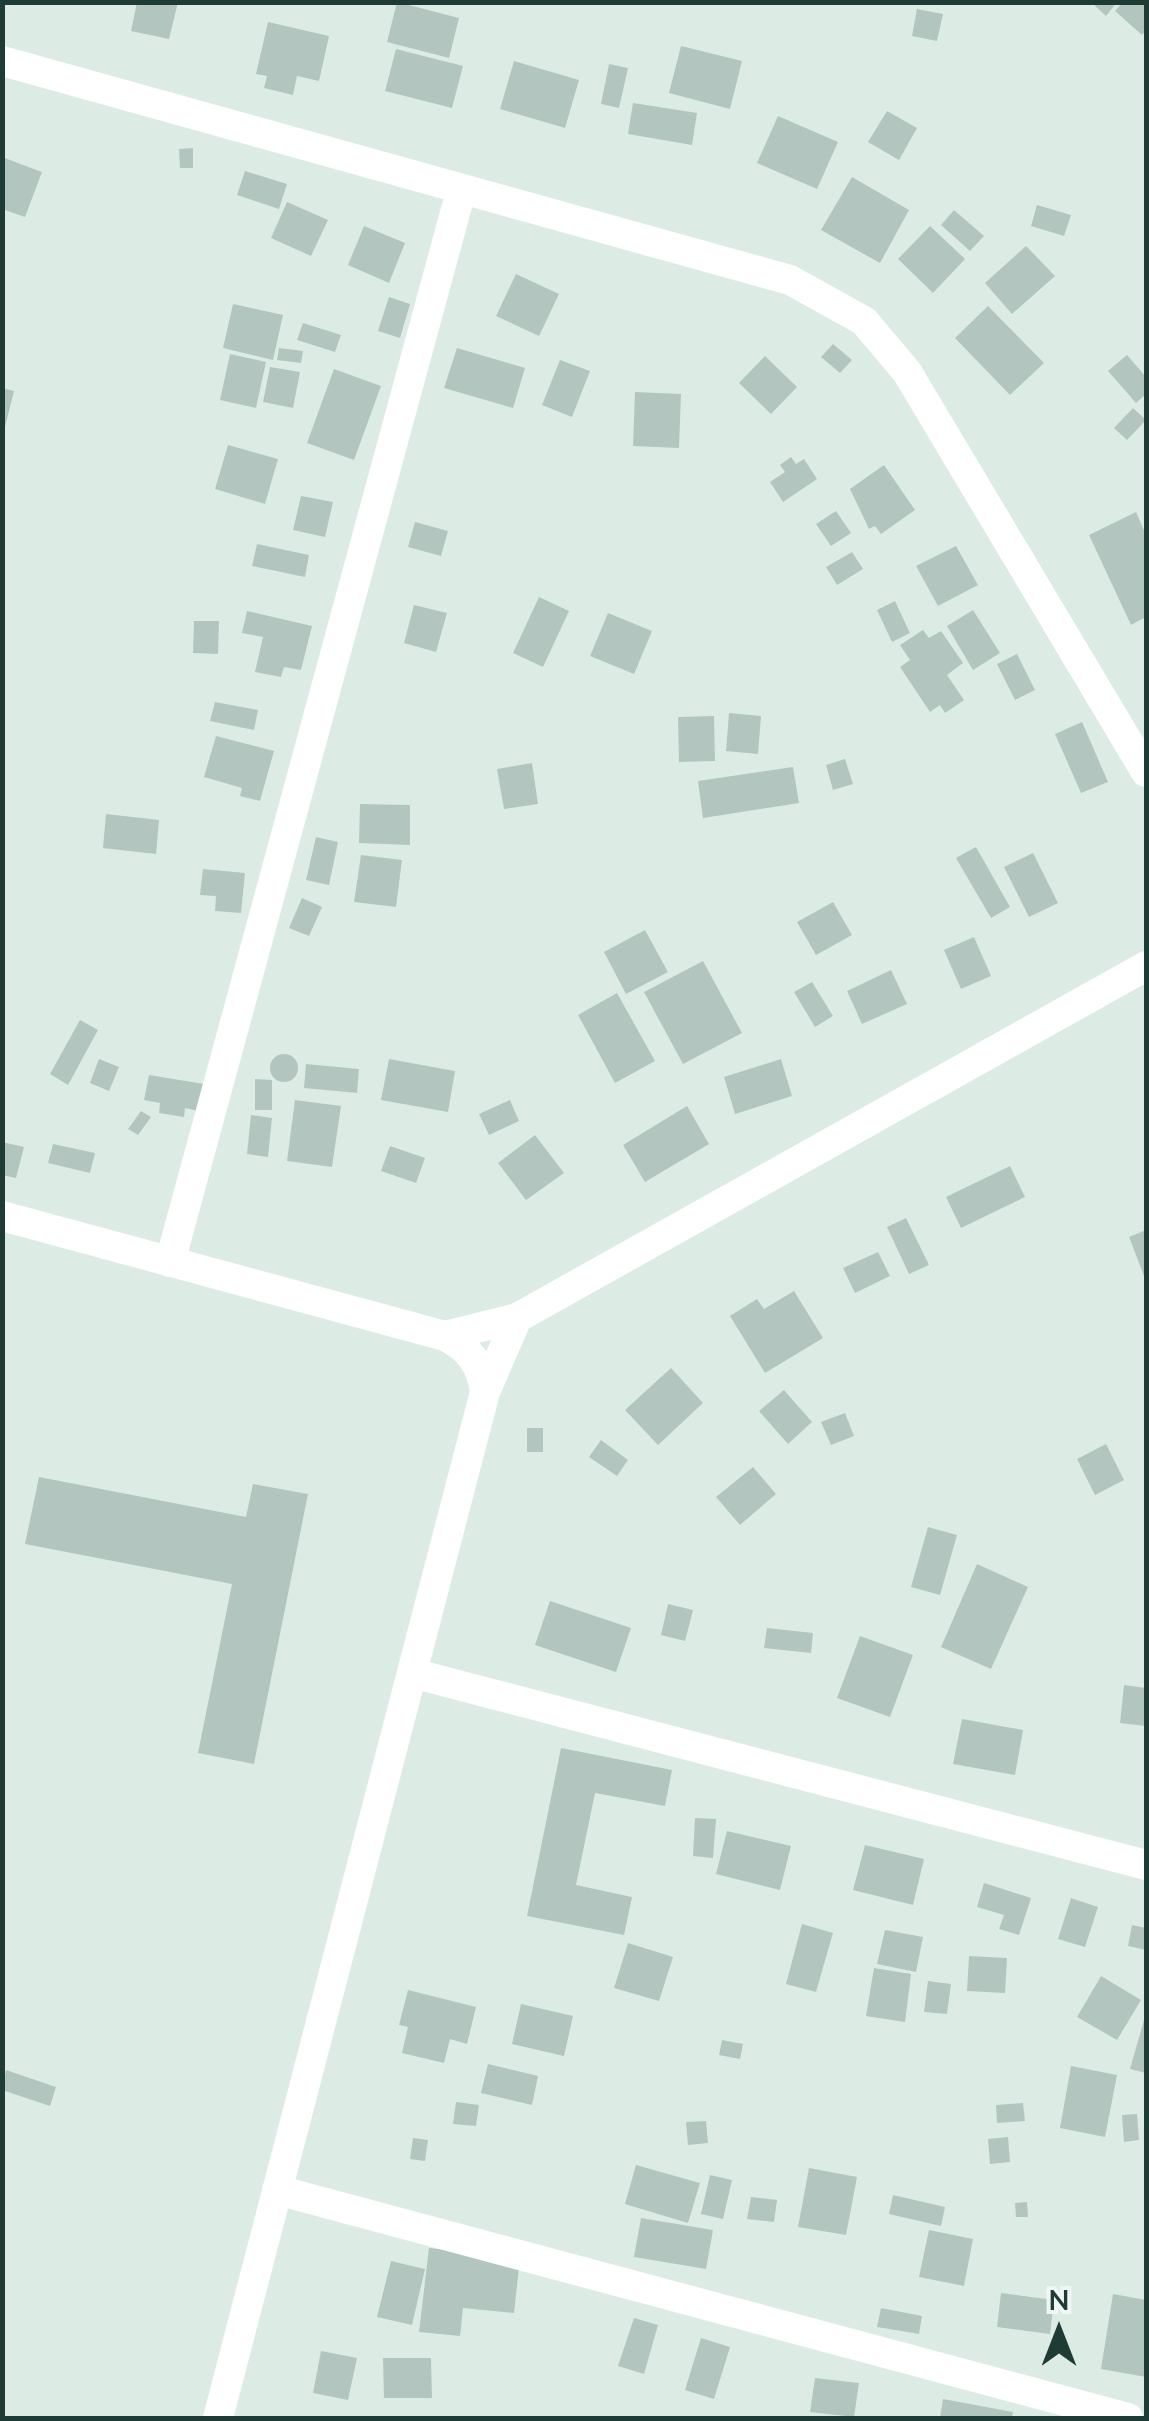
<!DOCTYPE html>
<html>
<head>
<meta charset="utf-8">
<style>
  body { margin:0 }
  #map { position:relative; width:1149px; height:2421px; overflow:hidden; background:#ddebe5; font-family:"Nunito Sans",sans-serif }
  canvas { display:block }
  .frame { position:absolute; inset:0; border:5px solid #1e3b35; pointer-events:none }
  .north { position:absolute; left:1009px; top:2281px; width:100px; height:100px; -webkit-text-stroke:8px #eef7f3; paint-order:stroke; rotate:0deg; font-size:28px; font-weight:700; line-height:40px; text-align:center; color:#1e3b35 }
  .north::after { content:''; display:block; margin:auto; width:35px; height:45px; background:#1e3b35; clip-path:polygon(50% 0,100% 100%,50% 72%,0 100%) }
</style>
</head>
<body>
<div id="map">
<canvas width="1149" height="2421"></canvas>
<div class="frame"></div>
<div class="north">N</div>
</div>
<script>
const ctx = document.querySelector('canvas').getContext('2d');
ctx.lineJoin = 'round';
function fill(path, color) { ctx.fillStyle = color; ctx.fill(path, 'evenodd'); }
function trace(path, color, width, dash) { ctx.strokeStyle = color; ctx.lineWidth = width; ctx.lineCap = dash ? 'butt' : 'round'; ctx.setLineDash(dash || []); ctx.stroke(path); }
const building = new Path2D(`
  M137 2H178L169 39 131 31Z
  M397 2 459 18 449 58 387 42Z
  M1091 2H1117L1106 16Z
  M1123 2H1146V30L1142 35 1115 11Z
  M917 9 943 14 937 41 912 36Z
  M268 22 329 36 319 81 297 76 293 95 264 88 267 76 256 74Z
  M681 46 742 61 730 109 669 93Z
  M396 49 463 66 452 108 385 91Z
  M514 61 579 80 565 128 500 109Z
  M609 64 628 68 619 108 601 104Z
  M633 103 697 113 692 145 628 134Z
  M887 111 917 128 899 160 868 142Z
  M778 116 838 142 817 189 757 163Z
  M193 148V168H180L179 149Z
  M2 157 42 172 25 217 2 209Z
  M245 171 287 184 279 209 237 195Z
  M852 177 909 210 880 263 821 230Z
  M287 202 328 220 311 256 271 238Z
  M1037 205 1071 215 1064 236 1031 226Z
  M954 210 984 236 970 251 941 225Z
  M364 226 405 243 389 283 348 265Z
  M930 226 965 259 933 293 898 259Z
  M1026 246 1055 276 1012 314 985 283Z
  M516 274 559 294 539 336 496 316Z
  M389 297 410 304 400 338 378 331Z
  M233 304 283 315 273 360 223 348Z
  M988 306 1044 363 1010 395 955 338Z
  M303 323 341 335 335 352 297 340Z
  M833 344 852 360 840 373 821 357Z
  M279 348 303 351 301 363 277 360Z
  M457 348 525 368 513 408 444 388Z
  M230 354 266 362 256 408 220 400Z
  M1127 355 1146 377V394L1136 403 1108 371Z
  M765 356 797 387 771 414 739 383Z
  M560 360 590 371 572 417 542 405Z
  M270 367 300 372 293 408 263 402Z
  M334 369 381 386 354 460 307 443Z
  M2 388 14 391 4 431H2Z
  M635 392 681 394 679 448 633 446Z
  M1133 408 1146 420 1127 440 1114 428Z
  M228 445 278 459 265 504 215 489Z
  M791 457 796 464 804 459 817 479 783 502 770 482 785 472 780 465Z
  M884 465 915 510 881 534 875 526 869 529 850 489Z
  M301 496 333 502 325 537 293 530Z
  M836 511 851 533 831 546 816 524Z
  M1136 512 1146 535V617L1131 625 1089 535Z
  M415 522 448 531 441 556 408 547Z
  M257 544 309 555 305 577 252 566Z
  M956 546 978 585 938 606 916 566Z
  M852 552 863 569 837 585 826 567Z
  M539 597 569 611 543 667 513 653Z
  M895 601 910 633 892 642 877 610Z
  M414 605 447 613 436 652 404 643Z
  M973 610 1000 653 973 670 947 626Z
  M247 611 312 626 301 670 284 667 281 677 255 672 263 637 242 633Z
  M608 613 652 631 634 674 590 656Z
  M194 621H219L218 654 193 653Z
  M923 630 929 638 941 631 963 663 947 675 964 700 945 713 940 705 930 712 900 667 910 660 900 645Z
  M1017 654 1035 690 1015 700 997 664Z
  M215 702 258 710 254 730 210 721Z
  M729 713 761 716 758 754 726 751Z
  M714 716 715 761 679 762 678 717Z
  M1082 722 1108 782 1081 793 1055 734Z
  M216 736 274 751 260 801 240 796 242 788 204 777Z
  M845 759 853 784 833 790 826 765Z
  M532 763 538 804 504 809 497 769Z
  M793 767 799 803 703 818 698 781Z
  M360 804 410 805V845L359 843Z
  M106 814 159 820 156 854 103 848Z
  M316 837 338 842 329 885 306 880Z
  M976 847 1010 907 991 918 956 858Z
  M1033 853 1058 903 1029 917 1004 867Z
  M361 855 402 860 396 907 354 902Z
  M203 869 245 873 241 913 215 911 216 896 200 895Z
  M302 898 322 907 309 936 289 928Z
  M833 902 852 935 816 955 797 922Z
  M645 930 668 972 626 994 604 952Z
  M974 937 991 976 961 989 944 950Z
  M703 961 742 1033 683 1064 644 992Z
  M891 970 907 1004 862 1024 847 991Z
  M812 982 833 1016 815 1027 794 992Z
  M617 993 655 1061 615 1083 578 1015Z
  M80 1020 98 1030 68 1085 50 1074Z
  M270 1068a14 14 0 1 1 28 0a14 14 0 1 1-28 0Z
  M99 1059 119 1067 109 1091 90 1083Z
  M389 1059 455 1071 448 1112 381 1100Z
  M781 1059 792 1096 735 1114 724 1077Z
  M306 1064 359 1069 357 1093 304 1088Z
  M149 1075 204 1084 199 1111 185 1108 184 1117 159 1113 160 1103 144 1100Z
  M255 1079 272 1080V1110H255Z
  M295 1100 341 1106 332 1167 287 1161Z
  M510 1100 519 1121 489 1135 479 1114Z
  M687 1106 709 1144 645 1182 623 1145Z
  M141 1111 151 1117 138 1135 128 1129Z
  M251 1115 272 1118 268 1157 247 1154Z
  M535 1135 564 1173 526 1200 498 1163Z
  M2 1142 24 1147 16 1178 2 1175Z
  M53 1144 95 1153 90 1173 48 1163Z
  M390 1146 425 1158 416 1183 381 1171Z
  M1010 1166 1025 1197 961 1228 946 1197Z
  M906 1218 929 1265 909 1274 887 1227Z
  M1146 1230V1281L1129 1237Z
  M878 1252 890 1276 855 1293 843 1268Z
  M794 1291 823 1338 765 1373 730 1316 757 1299 764 1309Z
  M671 1368 703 1403 658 1445 625 1410Z
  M784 1390 812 1422 788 1444 759 1411Z
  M845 1413 854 1436 831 1445 821 1422Z
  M527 1428H543V1452H527Z
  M601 1440 628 1460 617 1476 589 1457Z
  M1106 1444 1124 1480 1095 1495 1077 1459Z
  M753 1467 776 1494 740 1525 716 1497Z
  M39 1477 246 1517 253 1484 308 1494 254 1764 198 1753 232 1584 25 1544Z
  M928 1527 957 1535 940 1595 911 1587Z
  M977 1564 1028 1587 991 1669 941 1647Z
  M550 1601 631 1628 616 1672 535 1645Z
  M668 1604 693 1610 685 1641 661 1635Z
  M767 1628 813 1633 811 1653 764 1648Z
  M860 1636 913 1655 890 1717 837 1698Z
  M1124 1685 1146 1688V1726L1120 1723Z
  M962 1719 1023 1730 1015 1775 953 1764Z
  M561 1748 672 1770 665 1806 595 1793 576 1885 632 1897 624 1935 527 1916Z
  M695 1818 716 1819 713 1858 693 1856Z
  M727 1831 791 1846 780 1890 716 1874Z
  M865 1845 924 1859 913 1905 853 1890Z
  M984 1883 1031 1898 1019 1935 999 1929 1004 1915 977 1907Z
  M1071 1898 1098 1907 1085 1947 1058 1939Z
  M802 1924 833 1933 816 1992 786 1984Z
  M1132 1925 1146 1928V1950L1128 1946Z
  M885 1930 923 1937 916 1972 877 1964Z
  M628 1943 673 1957 659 2001 614 1988Z
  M969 1956 1007 1958 1005 1993 967 1991Z
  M874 1968 911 1974 905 2022 866 2016Z
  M1101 1976 1141 2000 1117 2040 1077 2017Z
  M928 1981 951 1984 947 2014 924 2012Z
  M408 1990 476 2007 467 2044 450 2039 444 2063 402 2053 408 2027 399 2025Z
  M521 2004 573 2016 564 2056 512 2044Z
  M1146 2013V2073L1130 2069Z
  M722 2040 743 2044 740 2059 719 2055Z
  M488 2064 538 2076 532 2105 481 2093Z
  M1071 2066 1117 2075 1105 2137 1060 2128Z
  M6 2070 56 2087 50 2106 2 2090Z
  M456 2102 479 2105 476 2126 453 2124Z
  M1023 2103 1025 2121 997 2123 996 2105Z
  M1137 2114 1139 2140 1124 2142 1122 2115Z
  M706 2121 708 2143 688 2145 686 2122Z
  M1008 2137 1010 2162 990 2164 988 2139Z
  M413 2138 428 2140 425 2161 410 2159Z
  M636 2165 700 2183 688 2223 625 2204Z
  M809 2168 857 2177 846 2235 798 2227Z
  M710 2175 732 2180 723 2219 701 2214Z
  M893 2195 945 2207 941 2226 889 2214Z
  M751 2197 777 2200 774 2222 747 2219Z
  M1027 2202 1028 2217H1016L1015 2203Z
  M641 2218 713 2230 706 2269 634 2257Z
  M929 2230 973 2239 964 2286 919 2277Z
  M429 2248 520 2258 514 2313 463 2308 460 2336 419 2332Z
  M391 2261 425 2269 412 2325 377 2317Z
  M1001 2293 1054 2300 1050 2334 997 2327Z
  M1113 2294 1146 2300V2377L1101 2369Z
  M881 2308 922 2316 919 2334 877 2327Z
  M634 2318 658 2325 644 2374 618 2366Z
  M701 2338 730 2347 714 2399 685 2390Z
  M321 2351 357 2358 348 2400 313 2393Z
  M383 2358H431L432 2398H384Z
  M815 2378 859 2383 854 2417 810 2412Z
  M943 2399 1013 2412 1012 2418H940Z`);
const street = new Path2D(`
  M2 61 790 280 864 321 907 372 1146 772
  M2 1216 445 1336C470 1349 481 1364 485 1392L218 2418
  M170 1262 461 191
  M445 1336 517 1318 1146 966
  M485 1392 517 1318
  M412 1673 1146 1865
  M277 2190 1128 2418`);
fill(building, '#b2c6bf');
trace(street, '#fff', 30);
</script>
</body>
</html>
